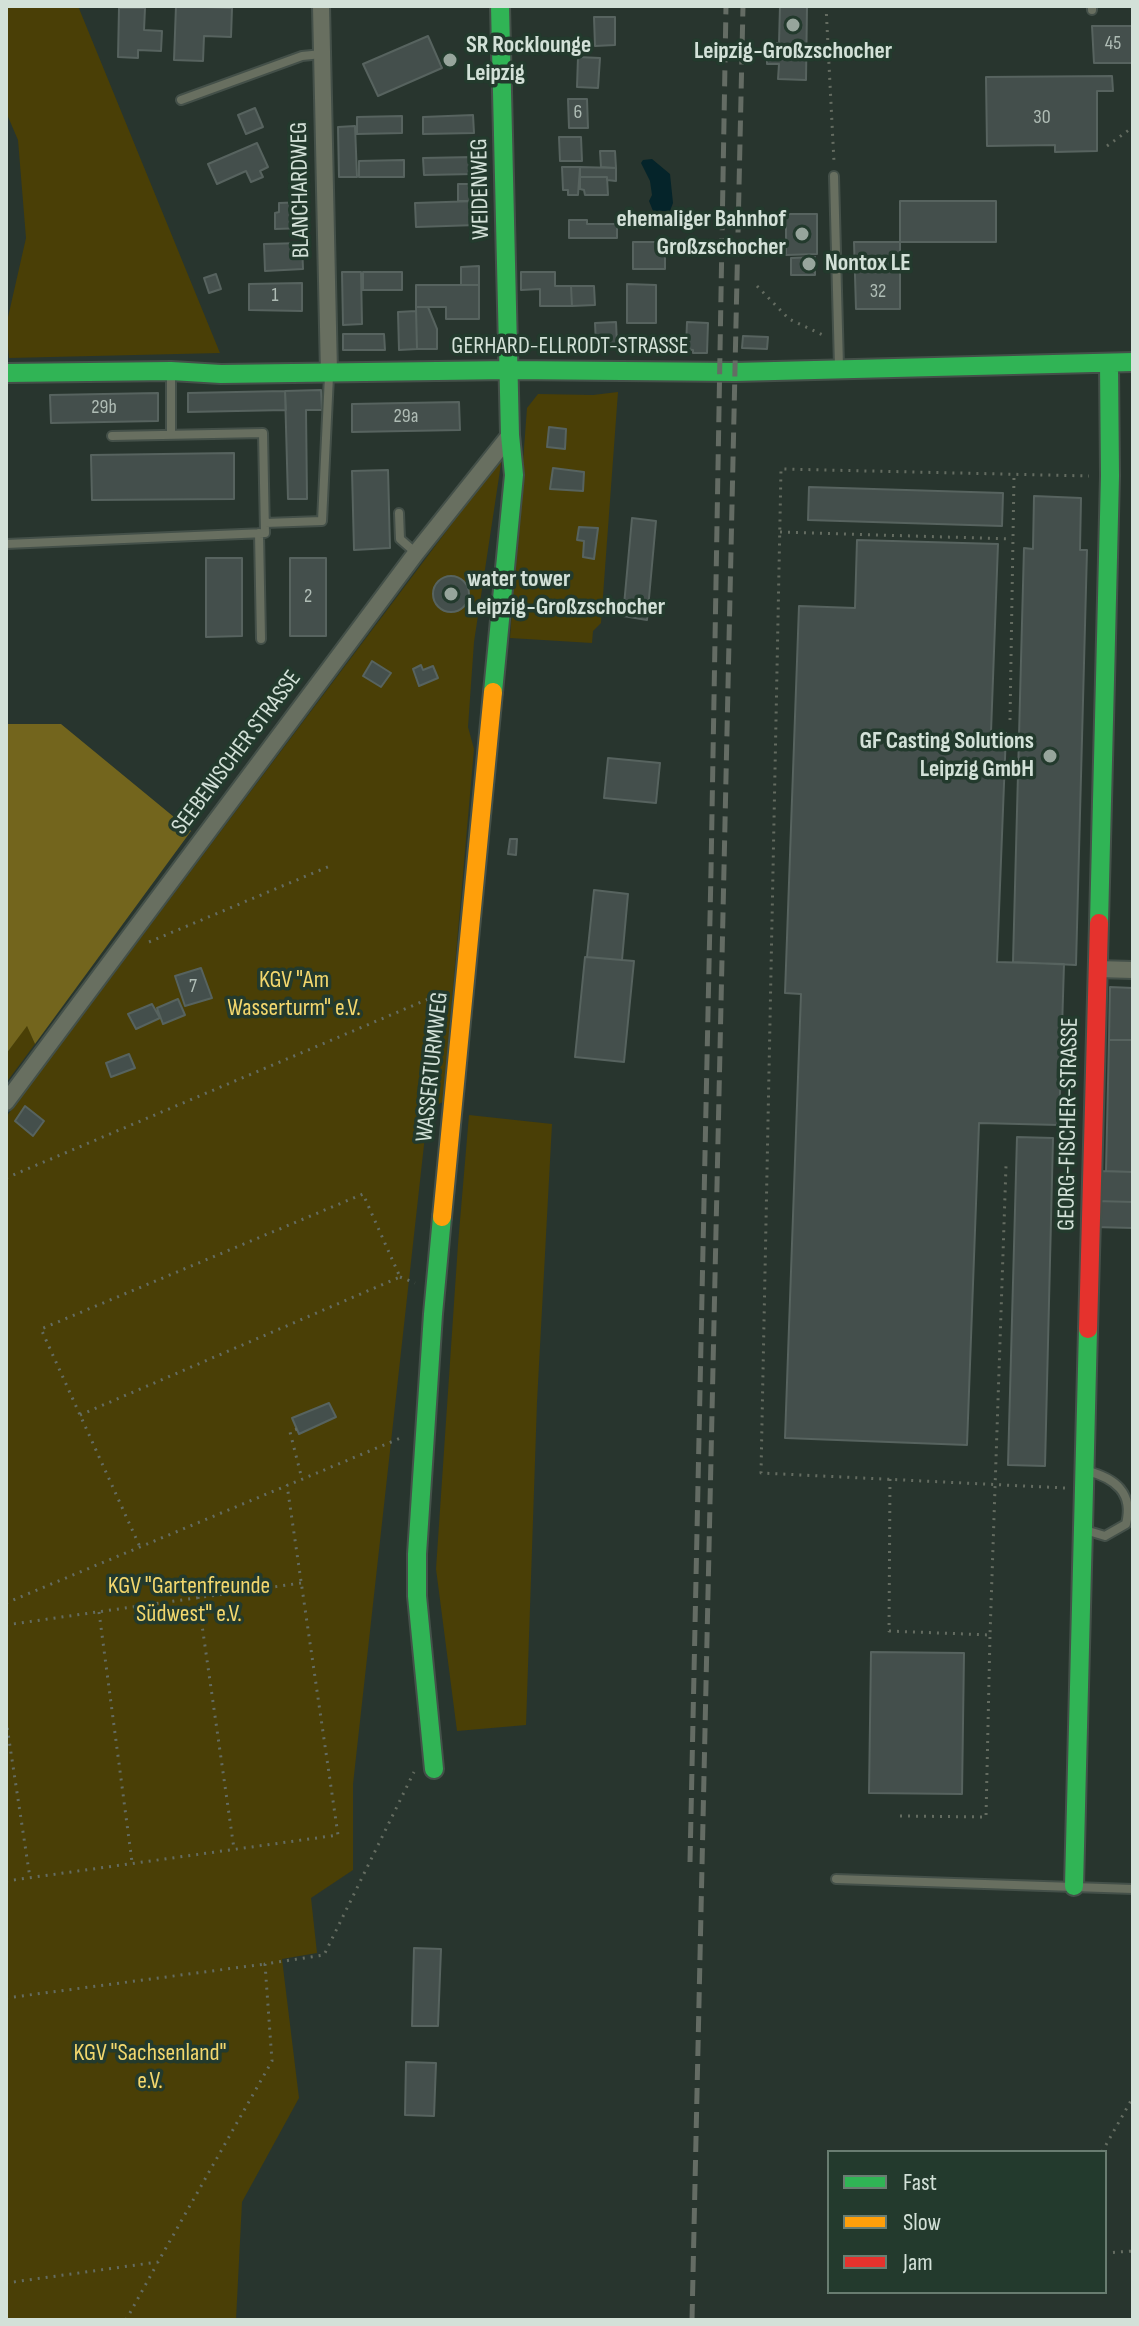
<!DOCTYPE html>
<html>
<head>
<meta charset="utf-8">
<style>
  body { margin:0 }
  #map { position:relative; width:1139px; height:2326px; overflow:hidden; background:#28352e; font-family:"Sofia Sans Condensed",sans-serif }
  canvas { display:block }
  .frame { position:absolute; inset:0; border:8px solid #d3e1d8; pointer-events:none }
  .legend { position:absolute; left:827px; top:2150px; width:280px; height:144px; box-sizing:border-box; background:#233a2d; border:2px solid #697d71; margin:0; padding:10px 14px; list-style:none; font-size:24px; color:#d3e1d8 }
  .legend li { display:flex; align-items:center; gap:16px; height:40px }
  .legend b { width:40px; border:2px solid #697d71 }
</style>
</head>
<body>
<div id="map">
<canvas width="1139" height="2326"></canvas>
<div class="frame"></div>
<ul class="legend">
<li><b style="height:10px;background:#30b455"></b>Fast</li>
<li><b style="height:10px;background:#ff9f0a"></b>Slow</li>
<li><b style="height:10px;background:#e5322d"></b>Jam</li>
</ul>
</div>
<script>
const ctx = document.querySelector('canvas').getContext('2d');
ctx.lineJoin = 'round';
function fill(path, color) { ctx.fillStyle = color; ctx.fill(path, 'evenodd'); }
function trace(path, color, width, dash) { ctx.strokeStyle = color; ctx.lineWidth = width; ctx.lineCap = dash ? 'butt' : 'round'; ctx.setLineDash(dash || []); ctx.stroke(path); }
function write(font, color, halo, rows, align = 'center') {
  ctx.font = font + ' "Sofia Sans Condensed",sans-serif'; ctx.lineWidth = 7; ctx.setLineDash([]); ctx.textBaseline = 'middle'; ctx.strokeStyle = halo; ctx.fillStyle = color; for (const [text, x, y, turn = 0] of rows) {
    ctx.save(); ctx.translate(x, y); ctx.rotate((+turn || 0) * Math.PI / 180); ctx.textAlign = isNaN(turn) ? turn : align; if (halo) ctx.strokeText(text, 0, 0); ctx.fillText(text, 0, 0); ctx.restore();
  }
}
const green = new Path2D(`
  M6 6H78L220 353 9 358 6 326 26 238 18 140 6 112Z
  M618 392 601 623 593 631 592 643 510 638 527 408 538 394 593 395Z
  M502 457 474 642 468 727 474 749 443 1102 428 1109 353 1784V1870L311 1898 317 1953 282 1959 299 2098 242 2202 236 2320H6V1117Z
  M27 1025 35 1044 6 1083V1054Z
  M469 1115 552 1124 537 1402 526 1725 457 1731 436 1569 458 1244Z`);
const forest = new Path2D(`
  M6 724H61L191 831 35 1044 27 1026 6 1054Z`);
const water = new Path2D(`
  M652 159 670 174 673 203 670 211H653L649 201 652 195 650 181 641 163 643 160Z`);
const building = new Path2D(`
  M176 6 232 8 231 37 204 36 203 61 174 60Z
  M780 6H807L806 80 778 79 779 64H767V43H779Z
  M119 8H145L144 30 162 31 161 51 138 50V58L118 57Z
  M594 17H615V45L595 46Z
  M1092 26H1133V63H1094Z
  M428 36 442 68 378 96 363 64Z
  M578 57 600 58 598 88 577 87Z
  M1112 76 1113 91H1097V151L1055 152V145L987 146 986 77Z
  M568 99H587L588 128H569Z
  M255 108 263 127 246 134 238 115Z
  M473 115 474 133 423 134V117Z
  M402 116V133L357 134V117Z
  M355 126 357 177H339L338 127Z
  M559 137H581L582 161H560Z
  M257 143 268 167 260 171 263 177 251 182 246 171 217 184 208 164Z
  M600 151H615L616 168 601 167Z
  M474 157V174L424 175 423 158Z
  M404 160V177H359V161Z
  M562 167H580L578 195H568V190H563Z
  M580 167 616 168V181L607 180V177H580Z
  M580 177H607L608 195H585L584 190 580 189Z
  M458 184H476L477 201H458Z
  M477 201V225L416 227 415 203Z
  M900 201H996V242H900Z
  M305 202 306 228 275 229V213L279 212V203Z
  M786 214H817V254L786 255Z
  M569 220H587V224H617V238H569Z
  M633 242H665V269H633Z
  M854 242H900V309H856Z
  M302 243 303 269 265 271 264 244Z
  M815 257V275H791V258Z
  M479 266V285H461V267Z
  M342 272H361L362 324 343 325Z
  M363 272H402V290H363Z
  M521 272H555V286H571L572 306H540V289L521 290Z
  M216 274 221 289 209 293 204 278Z
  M302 283V311L249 310V284Z
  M627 284 656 285V323H627Z
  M416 285H479V319H446V307H416Z
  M571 286H594L595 305 572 306Z
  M416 307H428L437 329V349H417Z
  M416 311 417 349 399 350 398 312Z
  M616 322 617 344 596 345 595 323Z
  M687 322 708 323 707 353H693V350L686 349Z
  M343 334H384L385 350H343Z
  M743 336 768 337 767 349 742 348Z
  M321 390 322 410H306L307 499H288L285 391Z
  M285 391 286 410 188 412V393Z
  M158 393V421L51 423 50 395Z
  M459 402 460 430 352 432V404Z
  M549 427 566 429 565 449 547 447Z
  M234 453V499L92 500 91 455Z
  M553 468 584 472 583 491 550 489Z
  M388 470 390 548 354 550 352 471Z
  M809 487 1003 493 1002 526 808 520Z
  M1034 496 1081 498 1080 550H1087L1076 965 1013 962 1024 548 1033 549Z
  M632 518 656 521 647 620 623 616Z
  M579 527 598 528 594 559 583 557 584 541 577 540Z
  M857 540 998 544 991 732 1006 733 997 962 1064 964 1059 1125 979 1123 967 1445 785 1438 801 994 785 993 799 606 855 608Z
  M206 558H242V636L206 637Z
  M290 558H326V636H290Z
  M433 594a18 18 0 1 1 36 0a18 18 0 1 1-36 0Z
  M372 661 391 673 381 687 363 676Z
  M421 665 423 670 433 666 438 678 419 686 413 669Z
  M608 758 660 763 656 803 604 798Z
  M209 782 216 787 188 824 181 818Z
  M510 839H517L516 855 508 854Z
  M594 890 628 894 622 960 587 957Z
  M585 957 634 961 624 1062 575 1057Z
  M201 968 212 998 185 1006 175 976Z
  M1110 987 1133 988V1040H1109Z
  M178 999 185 1015 163 1024 157 1008Z
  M152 1004 160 1018 136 1029 128 1014Z
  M1109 1040H1133V1172L1106 1171Z
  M129 1054 135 1068 111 1077 106 1063Z
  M25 1106 44 1121 33 1136 15 1121Z
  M1017 1137 1053 1138 1045 1466 1008 1465Z
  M1097 1171 1133 1172V1202L1095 1201Z
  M1095 1201 1133 1202V1228L1094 1227Z
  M329 1403 336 1417 299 1434 292 1418Z
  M871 1652 964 1653 962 1794 869 1793Z
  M414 1948 441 1949 438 2026H412Z
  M406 2062 436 2063 434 2116 405 2115Z`);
const path = new Path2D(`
  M826 6 834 162
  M1107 146 1133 127
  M757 286 789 319 825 336
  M780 532 1012 539
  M1010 720 1014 476
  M149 942 330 866
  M6 1178 445 992
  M400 1277 415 1283
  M80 1415 400 1277 363 1194 41 1329 140 1547
  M297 1429 290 1432 302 1479
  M890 1479 889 1631 990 1635 1006 1166
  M1065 1488 761 1473 781 469 1089 476
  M198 1597 234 1849
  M6 1603 403 1437
  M99 1612 132 1862
  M6 1625 301 1583
  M6 1720 30 1878
  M900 1816 986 1817 990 1635
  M6 1881 338 1835 287 1485
  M6 1998 265 1964
  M1102 2152 1133 2097
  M1105 2253 1133 2251
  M6 2283 158 2262 272 2061 265 1964 324 1955 414 1772
  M126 2320 157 2264`);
const lane = new Path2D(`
  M1092 6V10
  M181 100 302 56 322 54
  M834 176 839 367
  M171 372V435
  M399 513 400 539 416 553
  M265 523 322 521 329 376
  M259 533 261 639
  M6 544 265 533 263 433 112 436
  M1085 1530 1105 1536 1126 1524C1134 1493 1115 1478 1087 1471
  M836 1879 1133 1889`);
const street = new Path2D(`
  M321 6 329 373
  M1097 969 1133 970
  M6 1102 416 553 510 435`);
const fast = new Path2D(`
  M6 373 171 371 221 374 509 370 735 372 1133 362
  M493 692 514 475 510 435 500 6
  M1099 923 1110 476 1109 363
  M434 1769 417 1596V1554L433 1314 442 1217
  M1074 1886 1088 1329`);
const slow = new Path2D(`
  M442 1217 493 692`);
const jam = new Path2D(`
  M1088 1329 1099 923`);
const rail = new Path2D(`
  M690 1862 711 871 726 6
  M692 2320 743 6`);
const markers = [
  [793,25,8,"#97a59c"],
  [450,60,8,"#97a59c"],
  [802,234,8,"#97a59c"],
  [809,264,8,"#97a59c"],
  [451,594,8,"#97a59c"],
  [1050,756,8,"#97a59c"]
];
const numberNames = [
  ["45",1113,44],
  ["6",578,113],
  ["30",1042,118],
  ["32",878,292],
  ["1",275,296],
  ["29b",104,408],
  ["29a",406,417],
  ["2",308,597],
  ["7",193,987]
];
const poiNames = [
  ["SR Rocklounge",466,46],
  ["Leipzig",466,74],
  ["Leipzig-Großzschocher",793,52,"center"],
  ["ehemaliger Bahnhof",786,220,"right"],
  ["Großzschocher",786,248,"right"],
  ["Nontox LE",825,264],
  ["water tower",467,580],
  ["Leipzig-Großzschocher",467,608],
  ["GF Casting Solutions",1034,742,"right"],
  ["Leipzig GmbH",1034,770,"right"]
];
const streetNames = [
  ["WEIDENWEG",481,189,-91],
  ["BLANCHARDWEG",301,190,-91],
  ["GERHARD-ELLRODT-STRASSE",570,347],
  ["SEEBENISCHER STRASSE",237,753,-53],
  ["WASSERTURMWEG",433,1067,-84],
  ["GEORG-FISCHER-STRASSE",1069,1124,-89]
];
const parkNames = [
  ["KGV \"Am",294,981],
  ["Wasserturm\" e.V.",294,1009],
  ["KGV \"Gartenfreunde",189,1587],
  ["Südwest\" e.V.",189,1615],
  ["KGV \"Sachsenland\"",150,2054],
  ["e.V.",150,2082]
];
fill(green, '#4a3f06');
fill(forest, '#73651d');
fill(water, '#05242a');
fill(building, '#444f4c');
trace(building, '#57635f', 2);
trace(lane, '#445049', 12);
trace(street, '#445049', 20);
trace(fast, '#445049', 22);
trace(slow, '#445049', 22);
trace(jam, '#445049', 22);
trace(path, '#646c61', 3, [2, 6]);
trace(lane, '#686f60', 8);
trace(street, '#686f60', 16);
trace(fast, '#30b455', 18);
trace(slow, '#ff9f0a', 18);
trace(jam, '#e5322d', 18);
trace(rail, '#646c64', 5, [16, 8]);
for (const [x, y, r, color] of markers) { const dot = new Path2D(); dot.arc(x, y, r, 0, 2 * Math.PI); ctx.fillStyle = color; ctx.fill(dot); trace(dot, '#233a2d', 3); }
write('20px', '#afbcb5', null, numberNames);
write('bold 24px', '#d3e1d8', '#233a2d', poiNames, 'left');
write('24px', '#d3e1d8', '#233a2d', streetNames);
write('24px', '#f3d76d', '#233a2d', parkNames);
</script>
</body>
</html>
